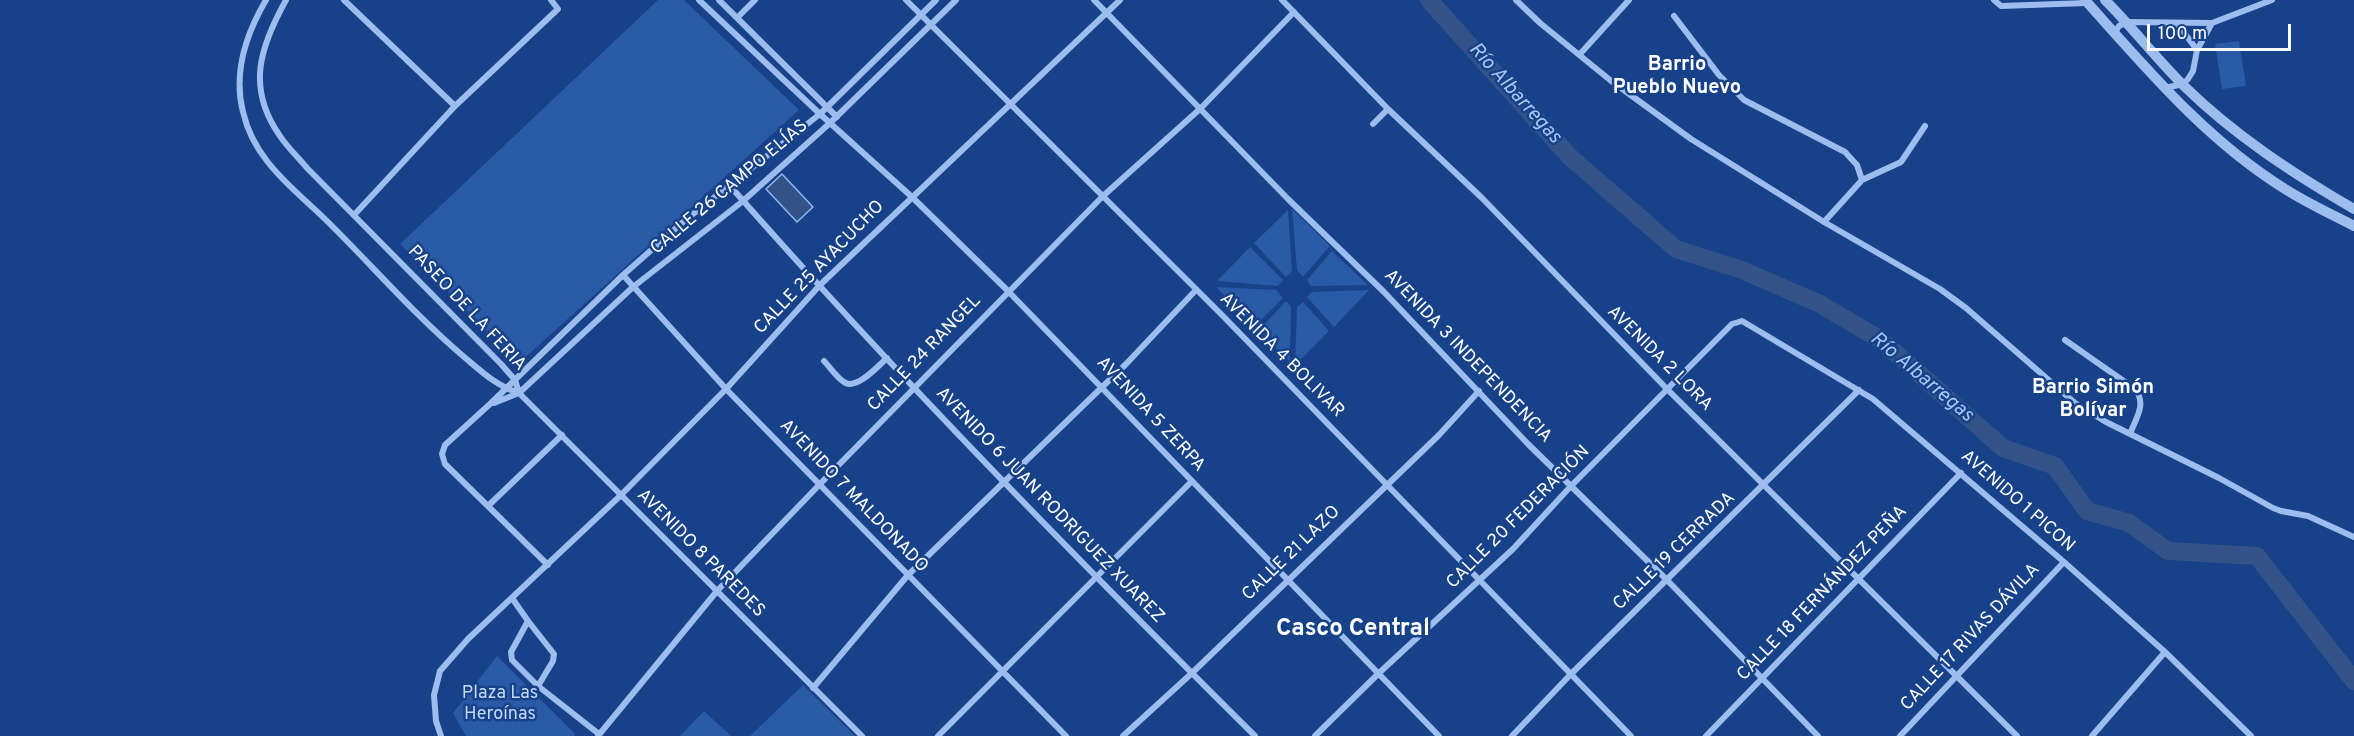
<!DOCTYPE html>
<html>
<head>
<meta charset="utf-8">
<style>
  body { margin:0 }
  #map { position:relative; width:2354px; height:736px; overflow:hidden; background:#174188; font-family:Overpass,sans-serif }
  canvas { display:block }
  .scale { position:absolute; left:2147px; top:24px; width:144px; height:27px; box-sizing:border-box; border:3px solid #fff; border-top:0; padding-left:8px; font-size:18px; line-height:21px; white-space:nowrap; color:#fff; -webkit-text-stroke:4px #174188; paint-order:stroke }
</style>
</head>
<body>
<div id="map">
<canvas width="2354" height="736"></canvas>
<div class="scale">100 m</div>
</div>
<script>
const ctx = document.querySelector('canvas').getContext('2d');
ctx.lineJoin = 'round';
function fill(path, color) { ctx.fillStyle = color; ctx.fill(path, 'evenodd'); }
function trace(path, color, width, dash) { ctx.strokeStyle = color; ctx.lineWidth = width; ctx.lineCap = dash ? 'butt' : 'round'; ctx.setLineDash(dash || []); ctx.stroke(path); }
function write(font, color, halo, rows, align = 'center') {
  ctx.font = font + ' Overpass,sans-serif'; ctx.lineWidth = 5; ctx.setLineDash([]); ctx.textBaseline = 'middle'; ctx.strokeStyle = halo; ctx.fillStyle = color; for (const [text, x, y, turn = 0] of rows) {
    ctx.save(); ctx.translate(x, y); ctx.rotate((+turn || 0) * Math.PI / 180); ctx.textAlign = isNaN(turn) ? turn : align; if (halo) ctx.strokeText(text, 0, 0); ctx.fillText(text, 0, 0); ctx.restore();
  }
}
const green = new Path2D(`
  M658 0H684L799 110 519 363 400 244Z
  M2239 41 2246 86 2222 89 2215 44Z
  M1292 209 1330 246 1303 277 1297 270Z
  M1288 210 1292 271 1286 277 1254 243Z
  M1250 247 1283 280 1278 286 1217 281Z
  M1332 251 1368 285 1311 286 1307 280Z
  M1216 287 1276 290 1283 298 1255 326Z
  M1369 290 1334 327 1307 297 1312 292Z
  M1286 301 1291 306 1290 362 1259 330Z
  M1303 302 1329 331 1295 365 1297 307Z
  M497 656 575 734 574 736H466L453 713Z
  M803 685 855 736H750Z
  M704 711 731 736H680Z`);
const water = new Path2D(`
  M782 174 813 207 797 222 766 189Z`);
const river = new Path2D(`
  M1429 0 1570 157 1676 249 1742 270 1820 304 1881 340 2003 448 2055 466 2087 511 2129 523 2168 551 2257 556 2354 681`);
const minor = new Path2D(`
  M266 0C246 34 233 73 243 112 247 129 256 147 267 161 286 186 312 205 334 228 377 271 417 317 463 356 481 371 496 386 519 393L862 736
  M286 0C260 47 246 88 280 136 287 147 298 157 307 168L501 364 515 380 519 393
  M344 0 455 106
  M699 0 820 114 912 197 1008 291 1439 736
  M719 0 837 117
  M906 0 1222 315 1631 736
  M1094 0 1289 200 1384 292 1528 444 1667 580 1818 736
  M1282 0 1388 109 1482 198 1668 390 2017 736
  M1516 0 1540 23 1610 80 1691 139 1824 222 1940 289 1966 308 2075 403 2106 422 2219 478 2273 508 2281 511 2308 516 2354 537
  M1994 0 2001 6 2087 3
  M1674 16 1719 75 1744 100 1845 152 1857 165 1862 180
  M737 18 755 0
  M2177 23 2197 50
  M2114 34 2119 26 2127 22 2212 23
  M1580 54 1629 0
  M2165 88 2183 84 2188 79 2193 71 2197 50 2212 23 2272 0
  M1373 124 1388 109
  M731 187C898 377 1075 557 1255 736
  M355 214 455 106 558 9 551 0
  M1824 222 1862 180 1901 162 1925 126
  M623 275 726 389 1066 736
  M2065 340 2135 389C2147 404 2136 418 2130 434
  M824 361C830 367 836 377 844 382 856 391 878 366 887 358
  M494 403 519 393 633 287 743 201 830 123 956 0
  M489 505 562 435
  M548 565 445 464 442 454 445 445 490 404 623 275 683 222 820 114 936 0
  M512 598 528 621 511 652 512 660 538 686 599 734
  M528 621 554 654 553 661 538 686
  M813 688 908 575 1127 363 1195 291
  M441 736 436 721 434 695 440 671 468 639 620 496 726 389 820 285 1120 0
  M598 736 717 591 820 484 1103 196 1201 108 1294 12
  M938 736 1191 482
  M1123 736 1192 673 1439 435 1479 391
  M1315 736 1379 673 1513 549 1571 486 1732 324 1742 321 1873 399 2064 562 2165 652 2251 736
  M1512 736 1570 675 1859 390
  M1706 736 1961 473
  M1900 736 2064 562
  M2092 736 2165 652`);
const tertiary = new Path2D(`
  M2085 0C2146 68 2206 140 2285 189 2307 203 2331 214 2354 226
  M2105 0C2132 27 2156 58 2183 85 2234 135 2292 173 2354 209`);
const streetNames = [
  ["CALLE 26 CAMPO ELÍAS",730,188,-40],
  ["CALLE 25 AYACUCHO",820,268,-46],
  ["PASEO DE LA FERIA",466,309,47],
  ["CALLE 24 RANGEL",925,354,-46],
  ["AVENIDA 4 BOLIVAR",1281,356,45],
  ["AVENIDA 3 INDEPENDENCIA",1467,357,46],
  ["AVENIDA 2 LORA",1659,359,45],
  ["AVENIDA 5 ZERPA",1150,415,47],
  ["AVENIDO 7 MALDONADO",853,497,46],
  ["AVENIDO 1 PICON",2017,502,41],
  ["AVENIDO 6 JUAN RODRIGUEZ XUAREZ",1049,506,46],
  ["CALLE 20 FEDERACIÓN",1519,518,-45],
  ["CALLE 19 CERRADA",1675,552,-44],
  ["AVENIDO 8 PAREDES",700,554,45],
  ["CALLE 21 LAZO",1292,554,-44],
  ["CALLE 18 FERNÁNDEZ PEÑA",1823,594,-46],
  ["CALLE 17 RIVAS DÁVILA",1971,638,-47]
];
const parkNames = [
  ["Plaza Las",500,694],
  ["Heroínas",500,715]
];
const neighbourhoodNames = [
  ["Barrio",1677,66],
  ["Pueblo Nuevo",1677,89],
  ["Barrio Simón",2093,389],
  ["Bolívar",2093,412]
];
const waterNames = [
  ["Río Albarregas",1514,94,48],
  ["Río Albarregas",1921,378,40]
];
const districtNames = [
  ["Casco Central",1353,630]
];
fill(green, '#295aa6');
fill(water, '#335388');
trace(water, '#90b7f1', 1.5);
trace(river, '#335388', 18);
trace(minor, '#9dbdee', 6);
trace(tertiary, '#9dbdee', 10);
write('18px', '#fff', '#174188', streetNames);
write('18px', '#c3d9fa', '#174188', parkNames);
write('bold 20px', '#fff', '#174188', neighbourhoodNames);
write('italic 20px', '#a9c7f5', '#174188', waterNames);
write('bold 24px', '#fff', '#174188', districtNames);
</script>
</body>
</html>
